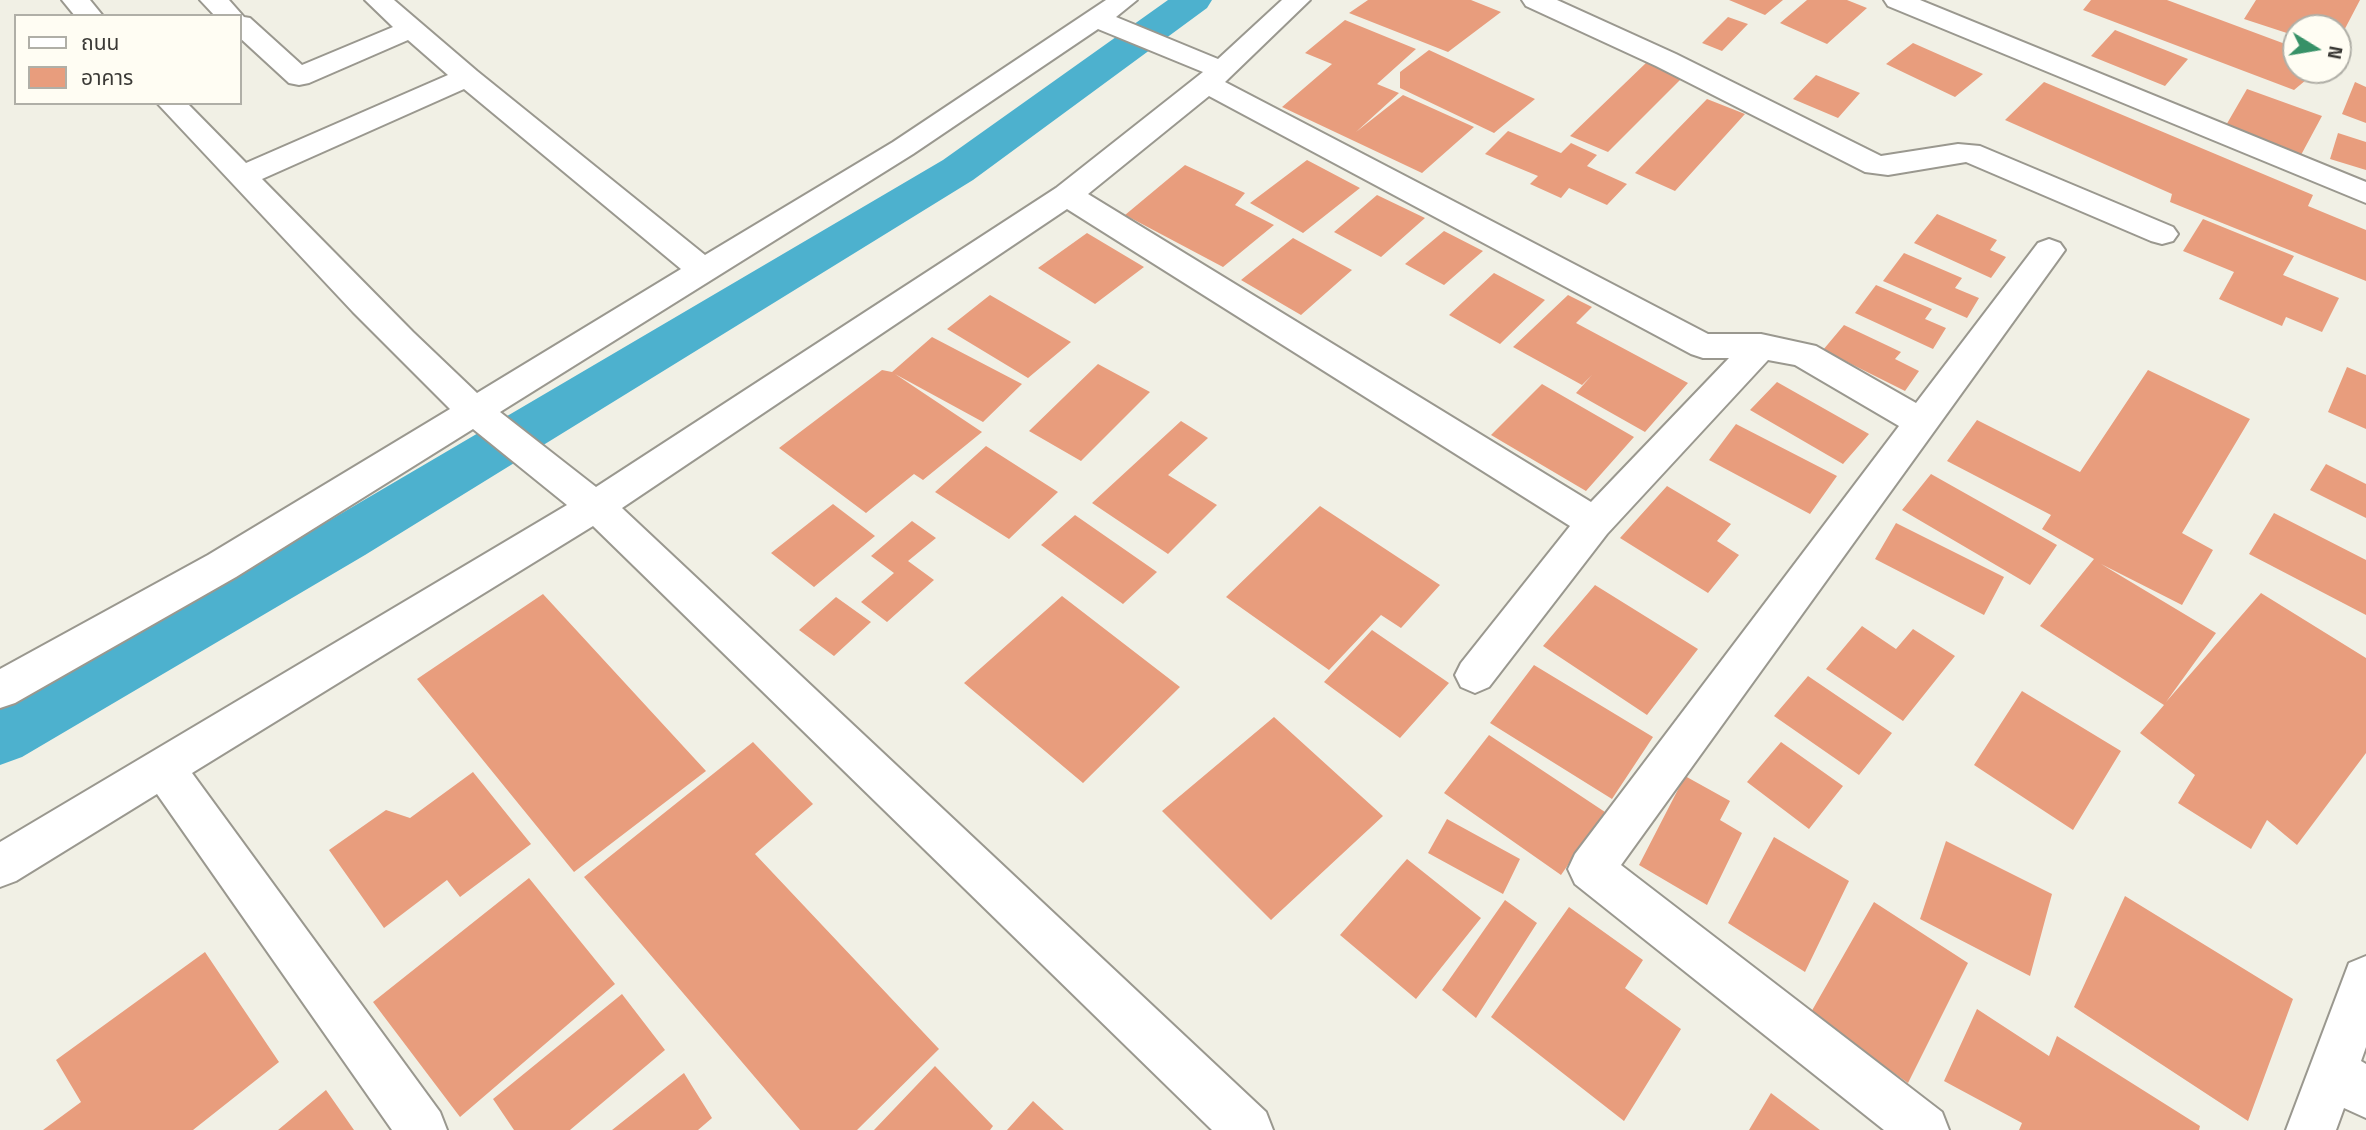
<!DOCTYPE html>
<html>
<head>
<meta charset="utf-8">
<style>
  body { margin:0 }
  #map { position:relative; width:2366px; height:1130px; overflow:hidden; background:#f1f0e5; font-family:"Titillium Web","Noto Sans Thai",sans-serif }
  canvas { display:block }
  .legend { position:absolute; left:14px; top:14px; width:228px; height:91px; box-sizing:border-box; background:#fffdf3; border:2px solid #b0afa7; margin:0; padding:9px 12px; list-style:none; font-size:21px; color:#3a3935 }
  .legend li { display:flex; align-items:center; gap:14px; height:35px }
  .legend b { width:35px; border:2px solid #b0afa7 }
  .north { position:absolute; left:2282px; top:14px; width:70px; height:70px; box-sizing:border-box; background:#fffdf3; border:2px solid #b0afa7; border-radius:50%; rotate:101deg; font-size:19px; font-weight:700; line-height:28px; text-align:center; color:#3a3935 }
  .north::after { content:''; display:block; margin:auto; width:24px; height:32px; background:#379167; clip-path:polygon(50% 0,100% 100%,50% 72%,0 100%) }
</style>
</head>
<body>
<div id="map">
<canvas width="2366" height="1130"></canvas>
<ul class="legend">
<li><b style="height:9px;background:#fff"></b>ถนน</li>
<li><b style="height:19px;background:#e89d7d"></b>อาคาร</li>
</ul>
<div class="north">N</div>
</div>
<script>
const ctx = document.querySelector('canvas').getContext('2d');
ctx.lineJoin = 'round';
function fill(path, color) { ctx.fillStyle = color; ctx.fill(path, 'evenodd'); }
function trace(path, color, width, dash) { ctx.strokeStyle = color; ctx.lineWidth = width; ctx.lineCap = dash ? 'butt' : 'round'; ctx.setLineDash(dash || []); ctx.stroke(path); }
const canal = new Path2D(`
  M1168 0H1212L1207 8 973 180 365 555 22 757 0 765V707L325 523 943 160Z`);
const building = new Path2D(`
  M1368 0H1471L1501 12 1448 52 1349 13Z
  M1729 0H1783L1765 15Z
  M1807 0H1847L1867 8 1827 44 1780 23Z
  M2091 0H2167L2296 48V70H2318L2294 90 2083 10Z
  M2256 0H2360L2338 42V28H2296V36L2244 19Z
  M1728 17 1748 24 1722 51 1702 43Z
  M1345 20 1416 49 1377 84 1399 93 1356 132 1403 95 1474 127 1422 173 1282 107 1332 64 1305 53Z
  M2115 30 2188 59 2165 86 2091 56Z
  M1913 43 1983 74 1955 97 1886 64Z
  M1429 50 1535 99 1494 133 1400 88V72Z
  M1647 62 1683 77 1608 152 1570 136Z
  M1816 75 1860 93 1838 118 1793 99Z
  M2044 82 2313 195 2308 206 2366 230V281L2170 202 2172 194 2005 120Z
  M2355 82 2366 87V123L2342 114Z
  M2247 89 2322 116 2301 155 2225 127Z
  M1707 99 1745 114 1675 191 1635 173Z
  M1508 131 1561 153 1571 143 1597 155 1587 166 1627 184 1607 205 1569 188 1561 198 1530 184 1538 176 1485 154Z
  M2338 133 2366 142V170L2330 159Z
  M1307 160 1360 188 1303 233 1250 203Z
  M1185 165 1245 193 1235 205 1274 225 1223 267 1125 215Z
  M1377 195 1425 218 1381 257 1334 232Z
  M1937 214 1997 240 1990 250 2006 257 1991 278 1914 243Z
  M2203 219 2294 256 2283 275 2339 298 2322 332 2286 317 2282 326 2219 299 2234 272 2183 251Z
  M1444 231 1483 251 1444 285 1405 264Z
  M1087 233 1144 267 1095 304 1038 268Z
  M1293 238 1352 270 1301 315 1241 280Z
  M1904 253 1962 278 1955 288 1979 298 1967 318 1883 281Z
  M1494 273 1545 300 1500 344 1449 315Z
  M1876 285 1932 309 1925 319 1946 328 1933 349 1855 313Z
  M990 295 1071 342 1028 378 947 329Z
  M1568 295 1592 307 1576 323 1688 383 1645 432 1576 393 1592 375 1582 385 1513 347Z
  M1844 325 1901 352 1895 359 1919 371 1905 391 1823 350Z
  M932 337 1022 384 983 422 895 374 982 432 923 480 914 474 866 513 779 448 882 370 892 372Z
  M1098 364 1150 392 1081 461 1029 431Z
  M2347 367 2366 375V429L2328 412Z
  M2148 370 2250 419 2182 533 2213 550 2182 605 2101 564 2216 633 2166 702 2261 593 2366 658V753L2297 845 2267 820 2251 849 2178 803 2195 775 2140 733 2164 705 2040 626 2094 559 2042 529 2051 515 1947 461 1977 420 2080 472Z
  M1777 382 1869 434 1843 464 1750 410Z
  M1542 384 1634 437 1586 491 1491 435Z
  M1181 421 1208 438 1168 475 1217 505 1168 554 1092 503Z
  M1736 424 1837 476 1810 514 1709 460Z
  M986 446 1058 492 1009 539 935 492Z
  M2326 464 2366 484V518L2310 490Z
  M1931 474 2057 545 2030 585 1902 510Z
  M1667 486 1731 524 1717 541 1739 555 1708 593 1620 538Z
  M833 504 875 536 814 587 771 553Z
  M1320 506 1440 585 1401 628 1381 615 1329 670 1226 597Z
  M2274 513 2366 560V615L2249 554Z
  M1075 515 1157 572 1123 604 1041 545Z
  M912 521 936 538 908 561 934 580 887 622 861 602 894 573 871 556Z
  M1896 523 2004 577 1984 615 1875 559Z
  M1595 585 1698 649 1647 715 1543 646Z
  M543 594 706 771 574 872 417 679Z
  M1062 596 1180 687 1083 783 964 683Z
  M836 597 871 622 834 656 799 630Z
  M1862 626 1896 649 1913 629 1955 656 1903 721 1826 669Z
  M1372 630 1449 683 1400 738 1324 682Z
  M1534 665 1653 737 1612 799 1490 723Z
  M1808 676 1892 733 1859 775 1774 716Z
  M2022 691 2121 751 2073 830 1974 765Z
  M1274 717 1383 816 1271 920 1162 811Z
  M1489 735 1605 812 1561 875 1444 793Z
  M753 742 813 804 755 854 939 1049 857 1130H800L584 877Z
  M1781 742 1843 786 1809 829 1747 782Z
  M473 772 531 844 460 897 447 880 384 928 329 850 386 810 410 818Z
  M1685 776 1730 801 1720 820 1742 833 1707 905 1639 865Z
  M1447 819 1520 859 1503 894 1428 853Z
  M1774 837 1849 881 1805 972 1728 923Z
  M1946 841 2052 894 2030 976 1920 919Z
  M1407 859 1481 918 1416 999 1340 935Z
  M529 878 615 984 460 1117 373 1002Z
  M2125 896 2293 999 2248 1121 2074 1007Z
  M1505 900 1537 923 1476 1018 1442 990Z
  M1874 902 1968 963 1908 1083 1810 1014Z
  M1569 907 1643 960 1625 988 1681 1029 1624 1121 1491 1017Z
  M205 952 279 1062 193 1130H43L81 1102 56 1060Z
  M622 994 665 1050 570 1130H514L493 1099Z
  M1977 1009 2049 1056 2057 1036 2200 1126 2199 1130H2019L2022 1123 1944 1081Z
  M935 1066 993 1126 990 1130H874Z
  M684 1073 712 1118 698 1130H612Z
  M326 1090 354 1130H278Z
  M1771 1093 1820 1130H1749Z
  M1033 1101 1064 1130H1007Z`);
const minor = new Path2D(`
  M62 0H90L103 16H75Z
  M200 0H229L244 17 250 18 302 65 393 27 365 0H394L477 71 705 255 893 142 1106 0H1137L1116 17 1218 59 1282 0H1310L1225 82 1708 334H1761L1816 346 1916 403 2038 243 2049 239 2060 243 2065 250 2060 257 1621 865 1942 1112 1949 1130H1884L1575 884 1568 869 1575 854 1899 426 1795 365 1768 360 1607 534 1489 687 1475 693 1461 687 1455 675 1461 663 1570 526 1067 209 622 508 1266 1112 1273 1130H1212L593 526 192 773 440 1112 447 1130H392L157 794 16 881 0 887V842L567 505 473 429 236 577 15 703 0 708V669L208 555 450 409 353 312 157 103H187L246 163 448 75 408 40 309 83 299 85 289 83 240 38V16H215ZM1098 29 1203 72 1056 188 596 487 500 412 913 154ZM464 89 681 269 477 393 413 332 262 179ZM1209 96 1691 354 1703 358H1729L1591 502 1088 194Z
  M1522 0H1557L1676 54 1881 156 1958 144 1980 146 2173 227 2178 234 2173 241 2162 244 2151 241 1966 162 1888 175 1865 172 1656 66 1526 6Z
  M1884 0H1920L2366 182V203L1888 6Z
  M2366 956V1047L2361 1061 2366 1064V1118L2344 1108 2336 1130H2286L2349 963Z`);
fill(canal, '#4db1ce');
fill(building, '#e89d7d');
trace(minor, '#9a988f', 4);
fill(minor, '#fff');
</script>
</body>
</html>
